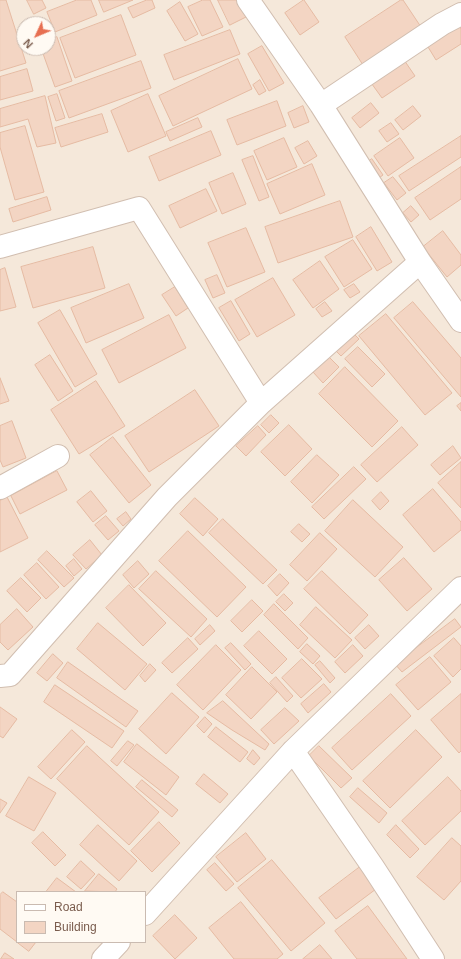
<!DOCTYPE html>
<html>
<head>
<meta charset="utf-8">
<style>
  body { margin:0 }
  #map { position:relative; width:461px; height:959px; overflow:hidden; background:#fdf6ec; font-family:Helvetica,sans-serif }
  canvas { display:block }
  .legend { position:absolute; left:16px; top:891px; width:130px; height:52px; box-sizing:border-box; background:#fffaf3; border:1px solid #cabbb1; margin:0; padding:5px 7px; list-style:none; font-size:12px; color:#7a5c4d }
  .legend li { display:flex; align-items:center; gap:8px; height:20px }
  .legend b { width:20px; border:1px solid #cabbb1 }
  .north { position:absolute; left:16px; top:16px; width:40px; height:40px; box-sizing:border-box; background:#fffaf3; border:1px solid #cabbb1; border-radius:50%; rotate:226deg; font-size:11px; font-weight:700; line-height:16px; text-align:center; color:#7a5c4d }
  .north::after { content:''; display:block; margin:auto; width:14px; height:18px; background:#e76f51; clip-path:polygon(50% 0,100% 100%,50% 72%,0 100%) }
</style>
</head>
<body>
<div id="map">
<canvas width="461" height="959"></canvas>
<ul class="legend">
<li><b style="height:5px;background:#fff"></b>Road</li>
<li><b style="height:11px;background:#f3d5c3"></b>Building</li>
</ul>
<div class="north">N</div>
</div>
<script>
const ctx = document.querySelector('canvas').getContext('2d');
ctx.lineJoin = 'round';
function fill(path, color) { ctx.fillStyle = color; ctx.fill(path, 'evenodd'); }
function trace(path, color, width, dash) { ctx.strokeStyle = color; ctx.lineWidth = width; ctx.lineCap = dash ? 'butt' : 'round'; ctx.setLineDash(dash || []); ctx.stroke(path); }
const residential = new Path2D(`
  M0 0H461V959H0ZM24 24H48V48H24ZM17 892H145V942H17Z`);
const building = new Path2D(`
  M0 0H6L26 63 0 71Z
  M27 0H42L46 8 34 14Z
  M77 0H91L97 15 55 32 47 12Z
  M99 0H133L104 12Z
  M147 0H152L155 8 133 18 128 8Z
  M203 0H210L223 27 202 36 188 7Z
  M218 0H237L246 17 230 25Z
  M304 0 319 22 300 35 285 13Z
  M401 0H403L421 27 363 65 345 37Z
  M180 2 198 34 185 41 167 11Z
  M121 15 136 55 75 78 60 38Z
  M457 22 461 29V44L436 60 425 42Z
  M230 30 240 54 174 80 164 55Z
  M57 37 72 81 55 87 41 48H48V40Z
  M262 46 284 83 269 91 248 54Z
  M402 57 415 76 382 98 369 80Z
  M238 59 252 89 173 126 159 96Z
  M141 61 151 88 69 118 59 91Z
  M27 69 33 91 0 100V77Z
  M260 80 266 91 259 95 253 85Z
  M57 94 65 118 56 121 48 97Z
  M148 94 166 136 128 152 111 111Z
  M45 96 56 143 37 147 28 119 0 127V109Z
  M277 101 286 126 237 145 227 120Z
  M371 103 379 113 360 128 352 118Z
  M303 106 309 122 294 128 288 113Z
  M413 106 421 116 403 130 395 120Z
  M102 114 108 132 61 147 55 128Z
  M198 118 202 127 170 141 166 132Z
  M391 123 399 134 387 142 379 131Z
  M25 126 44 192 15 200 0 147V133Z
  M211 131 221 155 159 181 149 157Z
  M461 136V157L409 191 399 176Z
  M284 138 297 167 267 180 254 151Z
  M400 138 414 158 388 176 374 156Z
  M308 141 317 156 304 164 295 148Z
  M253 156 269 197 259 201 242 160Z
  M372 159 383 175 376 180 365 164Z
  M312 164 325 195 280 214 267 184Z
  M461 167V199L430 220 415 198Z
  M233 173 246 204 222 214 209 183Z
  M393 177 406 193 397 200 384 183Z
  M206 189 217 211 180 228 169 206Z
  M47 197 51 210 13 222 9 209Z
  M340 201 353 237 278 263 265 227Z
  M411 206 419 215 411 222 403 213Z
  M371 227 392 262 377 271 356 237Z
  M246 228 265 272 227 287 208 243Z
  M443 231 461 255V265L447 277 423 247Z
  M353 240 372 269 344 287 325 257Z
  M93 247 105 288 33 308 21 267Z
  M320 261 339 289 313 308 293 280Z
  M5 268 16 307 0 311V270Z
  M217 275 225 293 213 298 205 280Z
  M273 278 295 315 257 337 235 300Z
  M129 284 144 318 86 343 71 308Z
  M354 284 360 292 350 298 344 290Z
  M175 287 188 308 176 316 162 295Z
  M231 301 250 334 239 341 219 308Z
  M325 302 332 311 322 317 316 309Z
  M413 302 461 358V397L394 318Z
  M60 310 97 374 75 387 38 323Z
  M386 314 452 393 425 415 359 336Z
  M169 315 186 348 119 383 102 350Z
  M352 332 359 339 341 356 334 349Z
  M358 347 385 374 372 387 345 359Z
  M50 355 73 391 58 401 35 365Z
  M329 357 339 367 323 383 313 372Z
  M345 367 398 421 372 447 319 394Z
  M0 378 9 401 0 404Z
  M96 381 125 426 79 454 51 410Z
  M195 390 219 426 149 472 125 436Z
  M461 403V411L457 406Z
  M271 415 279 423 269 433 261 425Z
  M12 421 26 458 3 467 0 460V426Z
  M289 425 312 449 285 476 261 452Z
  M258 426 266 435 246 456 236 446Z
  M402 427 418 445 377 482 361 465Z
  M113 437 151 485 129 503 90 455Z
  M453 446 461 458 440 475 431 465Z
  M317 455 339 475 312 503 291 482Z
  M461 462V508L438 483Z
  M354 467 366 479 324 519 312 507Z
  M57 471 67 490 20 514 11 496Z
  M433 489 461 522V530L434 552 403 515Z
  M91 491 107 511 93 522 77 502Z
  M381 492 389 501 380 510 372 501Z
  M7 497 28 538 0 552V501Z
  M195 498 218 519 203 536 180 514Z
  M353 500 403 547 375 577 325 531Z
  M126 512 131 519 123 526 117 519Z
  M106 516 119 531 108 540 95 525Z
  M223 519 277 570 263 584 209 533Z
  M299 524 310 534 302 542 291 532Z
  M188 531 246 587 217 617 159 561Z
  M320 533 337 549 307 581 290 565Z
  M90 540 102 555 86 569 73 555Z
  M47 551 74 578 64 587 38 560Z
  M404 558 432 589 407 611 379 580Z
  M74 559 82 569 74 576 66 566Z
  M138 561 149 574 134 588 123 575Z
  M37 563 59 587 46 599 24 575Z
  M156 571 207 619 191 637 139 589Z
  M322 571 368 615 350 634 304 589Z
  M280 574 289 583 277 596 268 586Z
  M21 578 41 598 27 612 7 591Z
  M129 585 166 623 143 646 106 608Z
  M284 594 293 603 285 611 276 602Z
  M252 600 263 611 242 632 231 621Z
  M274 604 308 638 298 649 264 615Z
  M316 607 352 640 335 658 300 625Z
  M17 609 33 627 8 650 0 642V625Z
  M455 619 461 627 402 672 395 664Z
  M98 623 147 664 125 690 77 649Z
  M210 625 215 631 200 645 195 639Z
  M369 625 379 636 365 649 355 638Z
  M259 631 287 659 272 674 244 646Z
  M188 638 198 649 172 673 162 663Z
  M454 638 461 646V669L453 677 434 656Z
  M231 643 251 664 245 670 225 648Z
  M307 644 320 656 313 664 300 652Z
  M216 645 241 670 203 710 177 685Z
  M353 645 363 656 345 673 335 662Z
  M53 654 63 663 47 681 37 673Z
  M430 657 451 682 418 710 396 685Z
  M302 659 322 679 301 698 282 678Z
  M320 661 335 678 330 683 315 665Z
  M68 662 138 711 126 727 57 678Z
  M150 664 156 670 145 682 140 676Z
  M252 667 277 692 251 719 226 695Z
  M276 677 293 696 287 702 270 683Z
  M324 684 331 692 308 713 301 704Z
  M55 685 124 731 112 748 44 702Z
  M172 693 199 717 166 754 139 729Z
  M391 694 411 716 352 770 332 748Z
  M461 694V751L459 753 431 720Z
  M223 701 269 744 265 750 232 730 207 713Z
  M0 707 17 719 3 738 0 736Z
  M285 708 299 721 274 744 261 730Z
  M205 717 212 724 204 733 197 726Z
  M216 727 248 752 240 762 208 737Z
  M72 730 85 742 51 779 38 767Z
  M416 730 442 757 390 808 363 781Z
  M128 741 134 745 117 766 111 761Z
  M137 744 179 777 166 795 124 762Z
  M87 746 159 812 129 845 57 779Z
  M319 746 352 778 341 788 309 756Z
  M253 750 260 758 254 765 247 759Z
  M204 774 228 794 220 803 196 784Z
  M29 777 56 793 34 831 6 816Z
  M448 777 461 791V811L425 845 402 821Z
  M142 780 178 810 172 817 136 787Z
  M358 788 387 813 379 823 350 797Z
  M0 799 7 803 0 813Z
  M159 822 180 843 152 872 131 851Z
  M98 825 137 861 119 881 80 845Z
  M396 825 419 849 410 858 387 835Z
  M43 832 66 855 55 866 32 843Z
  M246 833 266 859 237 882 216 857Z
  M452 838 461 846V881L444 900 417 877Z
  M272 860 325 923 291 951 238 888Z
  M81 861 95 874 81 889 67 877Z
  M215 863 234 884 226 891 207 870Z
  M360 867 376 889 336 919 319 898Z
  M99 874 117 889 115 892 85 891Z
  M57 878 76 892H46Z
  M3 892 17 902V942L0 929V895Z
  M241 902 283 954 277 959H234L209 928Z
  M368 906 407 959H357L335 931Z
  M175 915 197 938 175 959 153 936Z
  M17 942H36L29 951Z
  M320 945 332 959H303Z
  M5 953 14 959H1Z`);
const minor = new Path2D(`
  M248 0 321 105 420 262 461 321
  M321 105 442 24 461 14
  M0 247 139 208 261 403
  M0 488 58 456
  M0 676 10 675 167 497 261 403 420 262
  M293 751 373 867 433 959
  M145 914 293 751 461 588
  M103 959 119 942`);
fill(residential, '#f5e8da');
fill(building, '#f3d5c3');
trace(building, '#e6bba3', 1);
trace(minor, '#d1beb0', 24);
trace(minor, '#fff', 22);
</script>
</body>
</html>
